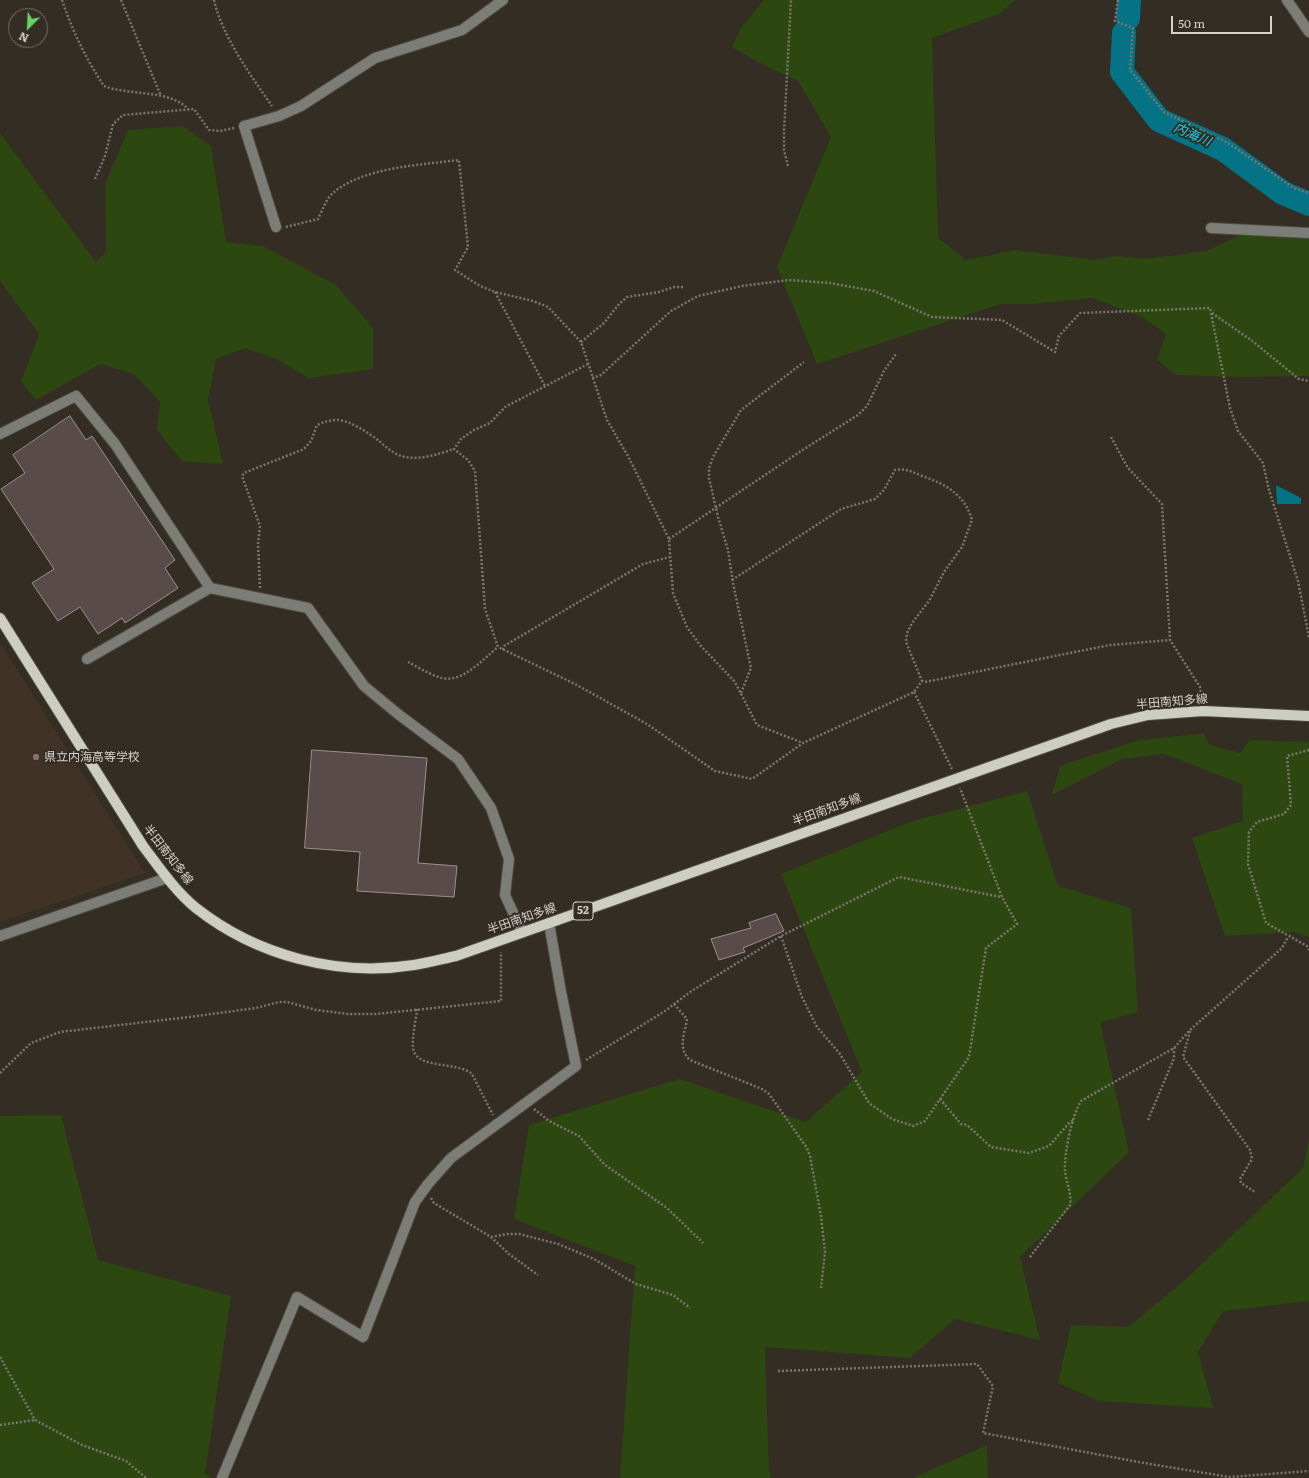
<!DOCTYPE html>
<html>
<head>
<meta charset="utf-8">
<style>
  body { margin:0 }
  #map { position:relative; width:1309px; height:1478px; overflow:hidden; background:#332d24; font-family:Literata,serif }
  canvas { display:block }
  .north { position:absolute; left:8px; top:8px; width:40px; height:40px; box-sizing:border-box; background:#332d24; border:1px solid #746f67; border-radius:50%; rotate:204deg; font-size:11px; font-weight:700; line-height:16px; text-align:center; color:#d5d1cc }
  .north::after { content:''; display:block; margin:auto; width:14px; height:18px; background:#69d464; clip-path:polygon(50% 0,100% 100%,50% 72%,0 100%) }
  .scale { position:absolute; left:1171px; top:16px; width:101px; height:18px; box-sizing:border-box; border:2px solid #d5d1cc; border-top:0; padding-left:5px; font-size:12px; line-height:14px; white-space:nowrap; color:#d5d1cc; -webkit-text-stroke:3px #332d24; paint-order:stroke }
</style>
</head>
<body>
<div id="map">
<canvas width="1309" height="1478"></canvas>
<div class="north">N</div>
<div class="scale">50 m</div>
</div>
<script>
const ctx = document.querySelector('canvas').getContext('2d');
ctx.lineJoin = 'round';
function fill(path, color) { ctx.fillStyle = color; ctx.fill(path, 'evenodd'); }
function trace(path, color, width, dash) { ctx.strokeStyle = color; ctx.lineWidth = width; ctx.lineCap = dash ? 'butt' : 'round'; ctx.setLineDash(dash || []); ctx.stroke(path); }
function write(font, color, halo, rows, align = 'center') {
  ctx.font = font + ' Literata,"Noto Sans JP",serif'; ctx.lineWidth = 4; ctx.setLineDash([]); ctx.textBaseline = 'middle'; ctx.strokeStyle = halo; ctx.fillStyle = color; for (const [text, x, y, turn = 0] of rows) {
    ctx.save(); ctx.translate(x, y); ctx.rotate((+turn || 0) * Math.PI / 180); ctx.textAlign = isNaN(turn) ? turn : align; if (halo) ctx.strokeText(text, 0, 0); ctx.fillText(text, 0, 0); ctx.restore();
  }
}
const education = new Path2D(`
  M0 642 145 873 0 922Z`);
const green = new Path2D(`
  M764 0H1015L999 14 932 38 938 238 966 260 1015 250 1094 260 1116 256 1144 259 1207 251 1240 235 1309 227V376L1236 377 1176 375 1157 360 1166 334 1142 317 1092 298 1032 304H1001L817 364 777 267 831 137 798 81 762 64 732 47 741 28Z
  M183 126 211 146 226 242 263 246 336 285 373 328V369L309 378 276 359 245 348 216 359 208 400 223 464 182 461 157 430 160 402 134 374 100 364 36 400 21 382 39 334 0 281V133L96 262 106 251 105 184 128 130Z
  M1204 733 1209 745 1240 753 1250 740 1309 742V937L1294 932 1225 936 1192 838 1243 821 1242 784 1164 754 1122 759 1052 795 1060 766 1136 741Z
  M1027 791 1058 886 1131 908 1138 1012 1100 1022 1129 1152 1020 1257 1040 1340 955 1319 910 1358 765 1347 769 1470 771 1478H620L635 1266 514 1219 529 1125 679 1079 806 1122 862 1072 781 874 910 822Z
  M61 1115 98 1260 231 1296 205 1474 211 1478H0V1116Z
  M1309 1140V1301L1223 1311 1198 1352 1213 1408 1100 1401 1058 1383 1071 1325 1128 1327 1184 1281 1303 1168Z
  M987 1445 988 1478H913Z`);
const water = new Path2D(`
  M1276 485 1301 498V504H1277Z`);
const river = new Path2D(`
  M1128 18 1129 0
  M1124 33 1122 72 1159 120 1223 149 1283 193 1309 204`);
const building = new Path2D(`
  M70 416 86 440 92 436 175 560 165 568 178 588 125 623 122 618 98 634 80 607 58 621 32 583 54 569 1 489 25 473 13 455Z
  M312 750 427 758 418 863 457 866 454 897 357 891 360 852 305 848Z
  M776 914 784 931 743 948 745 952 719 960 711 939 751 928 749 923Z`);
const path = new Path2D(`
  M62 0C72 30 86 59 104 86 129 96 171 89 189 110
  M121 0 161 96
  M214 0C222 36 251 76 272 106
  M1118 0 1115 21 1133 28 1130 70 1164 112 1228 143 1294 188 1309 193
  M788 166 784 150V131L791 0
  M95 179 105 156 113 124 123 115 194 109 209 130 220 131 234 128
  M286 227 318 219C322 211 327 197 334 192 365 167 420 165 459 160L468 247 455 270 480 286 495 292 533 301 548 307 581 342 607 420 629 458 669 539 673 593 687 627 700 645 735 682 757 725 803 743
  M495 292 545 386
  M1212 313 1251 340 1299 379 1309 381
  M581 342 604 323 619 304 627 297 659 292 674 287H683
  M588 364 505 407 490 423 474 430 461 439 454 449 468 460 475 471 485 609 498 647 575 684 647 724 715 771 752 779 803 743 914 692 922 681 925 682 1110 645 1170 640
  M592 378 601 375 671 311 698 296 742 286 789 280 830 283 874 291 932 317 1002 320 1055 352 1059 336 1080 313 1210 308 1230 408 1238 431 1263 463 1269 490 1298 581 1309 637
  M1111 437 1128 468 1162 504 1170 640 1200 687 1202 701
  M669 539 801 451 858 415 867 406 884 371 896 354
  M732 580 841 509 875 499 884 490 895 470C905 468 913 472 922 476 946 484 965 495 972 520L962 547 944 572 929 601 912 623 907 633 906 642 922 681
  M260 588 258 544 260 526 242 476 244 473 304 449 311 441 317 425C324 422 330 420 338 420 351 421 369 433 379 441 387 448 395 455 405 457 421 460 439 454 454 449
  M503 650 504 646 643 564 670 557
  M408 662C418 667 430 675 442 678 463 683 483 659 498 647
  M914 692 952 769
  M741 693 751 668 733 583 728 550 718 517 709 478V468L713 457 741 410 804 362
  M1309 750 1287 756 1291 805 1284 814 1257 822 1249 832 1248 864 1266 923 1307 946 1309 950
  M781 936 802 997 817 1027 840 1054 869 1103 892 1119 913 1126 925 1121 969 1057 986 948 1017 924 1002 897 960 788
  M674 1004 687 1019C685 1033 677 1048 690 1060L762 1089 769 1094 807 1148 810 1156 821 1216 825 1252 821 1288
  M417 1009C416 1021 412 1035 413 1047 414 1070 458 1061 472 1074L493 1115
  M1190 1031 1183 1057 1250 1150 1252 1159 1240 1179 1241 1183 1255 1192
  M586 1060 665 1011 690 992 781 936 899 877 1001 897
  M0 1073 31 1043 60 1032 189 1017 256 1008 279 1002H287L316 1010 348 1014H376L501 1001V952
  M940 1099 961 1124 967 1125 991 1147 1029 1153 1049 1146 1070 1122 1073 1121
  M534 1109 549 1121 579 1136 605 1165 667 1208 703 1243
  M1148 1120 1174 1058V1048
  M431 1198 434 1203 491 1237 509 1254 538 1275
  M491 1237 507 1234H519L558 1244 594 1259 636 1284 673 1295 690 1308
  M1030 1257 1070 1205C1072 1193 1066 1182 1065 1171 1064 1153 1072 1115 1081 1101L1174 1048 1190 1030 1282 948 1288 937
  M0 1357 35 1420 82 1445 126 1461 146 1478
  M778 1371 977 1364 993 1386 983 1433 1144 1463 1229 1477 1309 1471
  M0 1425 35 1420`);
const minor = new Path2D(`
  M1287 0 1309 32
  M276 227 244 126 279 116 301 106 375 58 462 30 503 0
  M1211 228 1309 233
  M0 434 76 396 115 444 210 588
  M87 659 210 588 308 608 364 686 398 714 458 759 491 808 509 859 505 895 522 932
  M0 936 167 878
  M222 1478 297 1297 363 1337 415 1202 428 1184 451 1158 576 1066 561 992 549 923`);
const major = new Path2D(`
  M0 618 143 846C159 867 175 891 196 908 257 956 338 977 414 965 428 963 442 959 456 956L1111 724 1148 715 1203 711 1309 716`);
const markers = [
  [36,757,4,"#8d6e63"]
];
const shields = [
  [583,911,20]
];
const shieldNames = [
  ["52",583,911]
];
const streetNames = [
  ["半田南知多線",1172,702,-5],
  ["半田南知多線",827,810,-20],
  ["半田南知多線",168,855,52],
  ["半田南知多線",522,919,-19]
];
const poiNames = [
  ["県立内海高等学校",44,757]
];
const waterNames = [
  ["内海川",1192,135,24]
];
fill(education, '#403225');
fill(green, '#2d4710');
fill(water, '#037385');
trace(river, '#037385', 24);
fill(building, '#584b4a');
trace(building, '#9e908e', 1);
trace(minor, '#504b42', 12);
trace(major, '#504b42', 12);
trace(path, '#7b766f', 2.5, [2, 2]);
trace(minor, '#7d7d78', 10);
trace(major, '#cdcdc2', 10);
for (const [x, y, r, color] of markers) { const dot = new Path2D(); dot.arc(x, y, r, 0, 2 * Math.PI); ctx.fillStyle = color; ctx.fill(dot); trace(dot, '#332d24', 1.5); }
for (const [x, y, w] of shields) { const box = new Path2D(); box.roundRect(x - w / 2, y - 9, w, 18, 3); ctx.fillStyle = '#332d24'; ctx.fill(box); trace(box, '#d5d1cc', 1); }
write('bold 11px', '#d5d1cc', null, shieldNames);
write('12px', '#d5d1cc', '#332d24', streetNames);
write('12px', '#d5d1cc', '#332d24', poiNames, 'left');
write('italic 13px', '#11daf9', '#332d24', waterNames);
</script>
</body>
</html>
